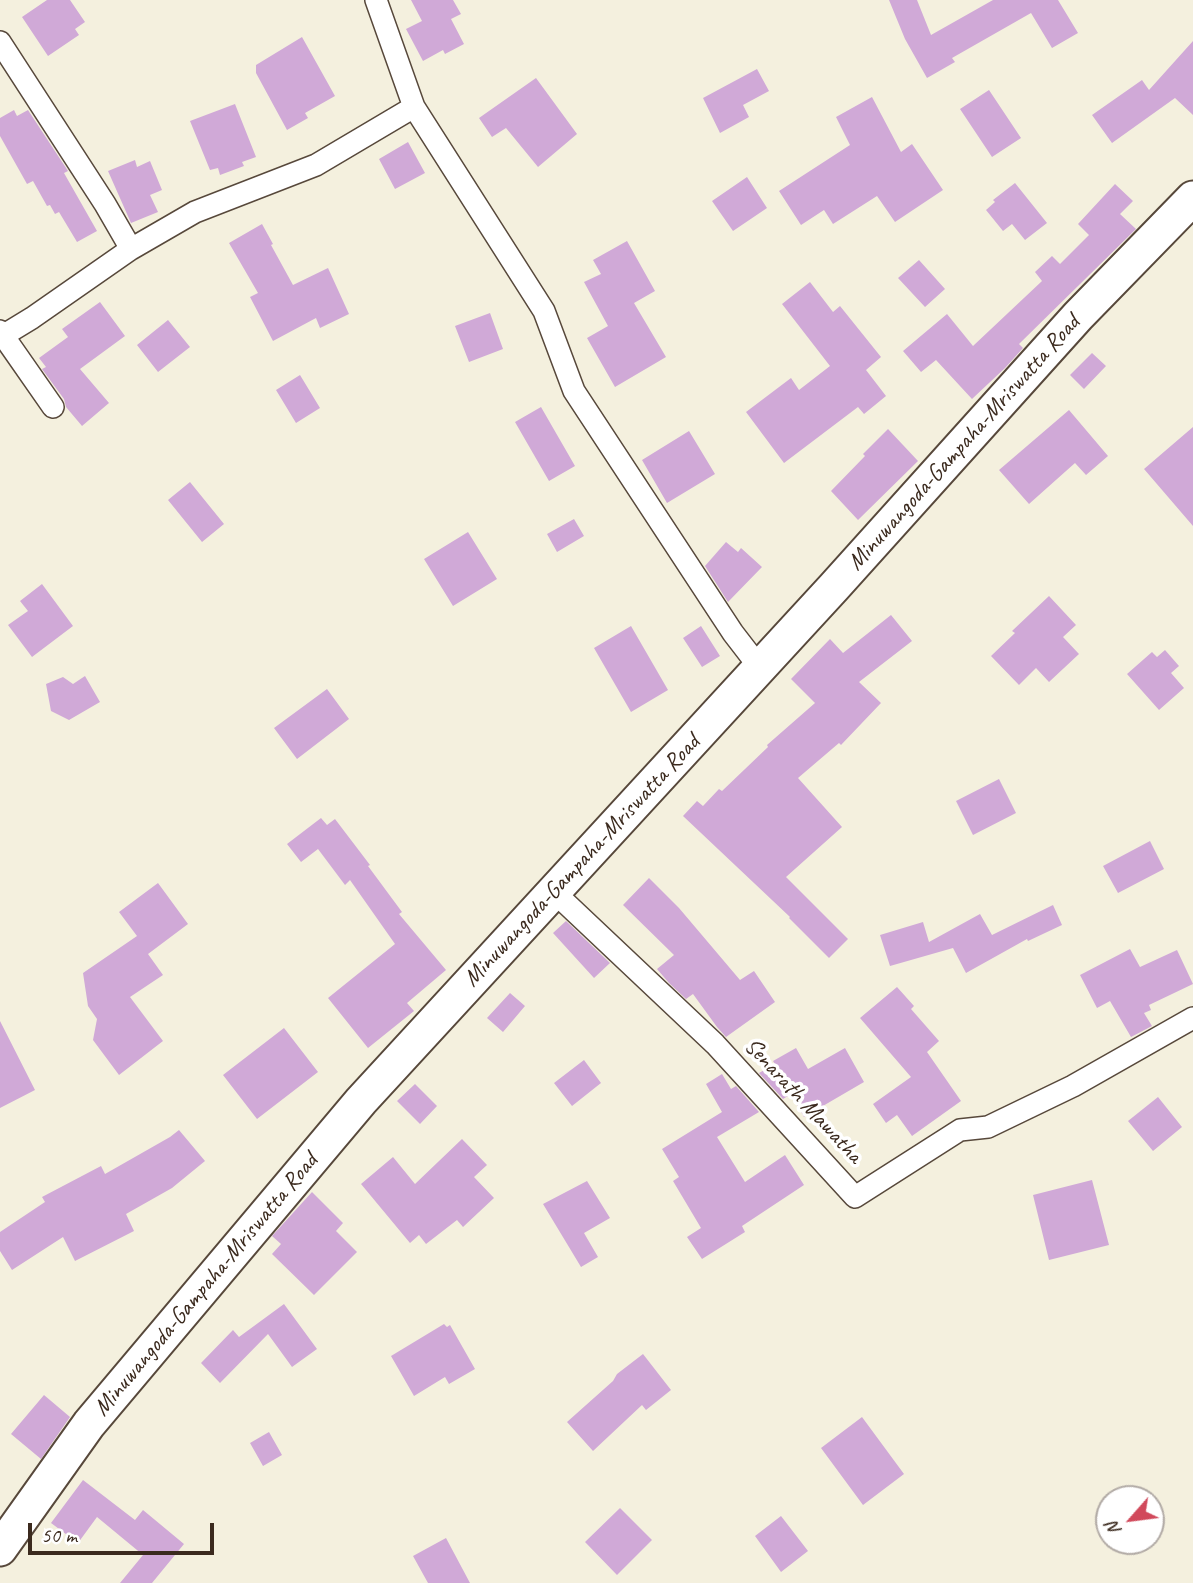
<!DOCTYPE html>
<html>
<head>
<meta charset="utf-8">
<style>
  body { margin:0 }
  #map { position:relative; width:1193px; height:1583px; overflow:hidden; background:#f4f0de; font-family:Caveat,sans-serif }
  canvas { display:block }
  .north { position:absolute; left:1095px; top:1485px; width:70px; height:70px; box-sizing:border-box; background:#fff; border:2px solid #b1aaa5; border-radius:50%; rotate:242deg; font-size:19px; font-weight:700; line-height:28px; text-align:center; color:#3b2a1e }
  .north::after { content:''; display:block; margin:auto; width:24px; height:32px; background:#d1495b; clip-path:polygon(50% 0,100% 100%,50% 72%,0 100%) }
  .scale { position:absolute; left:28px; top:1523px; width:186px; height:32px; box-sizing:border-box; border:4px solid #3b2a1e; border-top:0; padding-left:9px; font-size:21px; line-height:24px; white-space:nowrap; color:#3b2a1e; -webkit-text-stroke:5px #fff; paint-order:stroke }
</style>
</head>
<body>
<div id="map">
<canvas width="1193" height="1583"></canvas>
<div class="north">N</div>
<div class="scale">50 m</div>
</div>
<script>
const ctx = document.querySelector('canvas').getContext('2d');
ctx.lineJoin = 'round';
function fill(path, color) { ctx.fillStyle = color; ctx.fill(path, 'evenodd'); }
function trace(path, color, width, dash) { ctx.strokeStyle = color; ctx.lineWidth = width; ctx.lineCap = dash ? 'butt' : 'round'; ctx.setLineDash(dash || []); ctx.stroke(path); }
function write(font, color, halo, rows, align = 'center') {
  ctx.font = font + ' Caveat,sans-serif'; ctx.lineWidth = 7; ctx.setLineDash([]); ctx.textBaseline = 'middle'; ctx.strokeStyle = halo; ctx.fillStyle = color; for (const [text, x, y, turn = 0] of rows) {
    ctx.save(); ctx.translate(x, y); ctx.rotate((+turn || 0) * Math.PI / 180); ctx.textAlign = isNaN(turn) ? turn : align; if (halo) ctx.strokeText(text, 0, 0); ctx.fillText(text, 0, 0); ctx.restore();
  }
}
const building = new Path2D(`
  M47 0H70L85 22 75 29 79 35 48 56 22 17Z
  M411 0H453L461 14 451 19 464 44 445 54 443 50 423 61 406 29 422 21Z
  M889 0H917L931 35 993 0H1058L1078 33 1052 48 1031 13 952 58 955 62 927 78 905 39Z
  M302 37 335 96 305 113 308 118 287 130 256 73V65Z
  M1193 41V115L1175 98 1112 143 1092 115 1142 80 1149 90Z
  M757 69 769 91 743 105 749 117 720 133 703 98Z
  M536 78 577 134 538 167 506 128 492 137 479 118Z
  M989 90 1021 138 992 157 960 109Z
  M872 97 901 152 912 144 943 190 895 222 877 196 833 224 824 210 801 225 779 191 850 145 836 117Z
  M235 104 256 157 242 162 244 166 220 175 218 168 210 170 190 121Z
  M14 110 17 116 28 110 68 171 64 173 97 231 77 242 59 212 55 214 50 205 47 206 33 181 27 184 0 136V118Z
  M408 142 425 173 395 189 379 159Z
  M135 160 137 167 150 161 162 190 150 195 158 212 131 223 108 171Z
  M747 177 767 208 733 231 712 201Z
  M1015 183 1047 223 1025 240 1012 224 1003 231 986 210 995 202 993 200Z
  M1115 184 1133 201 1120 214 1136 229 1019 344 1023 348 1005 368 972 399 936 360 921 372 903 351 947 314 973 346 1042 281 1035 272 1052 256 1060 264 1089 235 1078 224Z
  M262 224 273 244 271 245 293 285 328 268 349 314 320 328 316 318 273 341 250 297 258 293 229 243Z
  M627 241 655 291 634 303 666 357 615 387 587 338 608 326 584 282 601 274 593 260Z
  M919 260 945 289 925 307 898 278Z
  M810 282 833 312 840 306 881 357 866 370 886 396 864 414 858 407 784 463 746 412 791 378 799 390 830 366 782 304Z
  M100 302 125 336 80 369 109 403 82 426 66 407 64 399 42 369 46 367 39 358 68 337 62 329Z
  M490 313 503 349 469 362 455 326Z
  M168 320 190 347 158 372 137 345Z
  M1092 353 1106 366 1084 389 1070 375Z
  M300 375 320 408 296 423 276 390Z
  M541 407 575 466 549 481 515 422Z
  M1069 410 1108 456 1086 475 1075 463 1029 504 999 470Z
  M1193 427V526L1144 469Z
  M888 429 918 461 858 520 831 491 865 456 863 454Z
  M689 431 715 474 667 503 642 460Z
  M190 482 224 524 202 542 168 500Z
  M574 519 584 536 557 552 547 534Z
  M468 532 497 579 453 606 424 559Z
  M726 542 738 552 741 548 762 567 728 602 705 566Z
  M42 584 73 626 32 657 8 625 28 611 20 601Z
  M1049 596 1076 625 1063 637 1079 654 1049 682 1036 668 1019 685 991 656 1015 633 1012 631Z
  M891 615 912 641 859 682 881 703 841 745 839 743 798 778 842 827 786 877 848 939 829 958 789 918 790 917 683 816 697 801 703 806 719 789 722 791 768 747 767 745 815 703 791 679 830 639 843 653Z
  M631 626 668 690 631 712 594 648Z
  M701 626 720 656 702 667 683 638Z
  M1165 650 1179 666 1171 673 1184 688 1159 710 1127 674 1152 652 1157 657Z
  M85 676 100 702 69 720 51 711 46 684 63 677 73 684Z
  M327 689 349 719 297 759 274 728Z
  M999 779 1016 813 973 835 956 801Z
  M321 818 327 825 335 819 370 865 368 866 402 912 399 914 446 970 407 1003 414 1011 368 1048 328 998 395 944 350 880 345 885 318 849 301 862 287 844Z
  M1150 841 1164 869 1118 893 1103 866Z
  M649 878 679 908 740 980 754 971 775 1002 726 1037 717 1027 693 994 686 999 669 983 657 969 674 955 623 905Z
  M158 883 188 924 148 954 163 975 130 997 163 1041 119 1075 93 1040 97 1019 88 1006 83 973 137 936 119 912Z
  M1053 905 1062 925 1028 941 1027 939 966 973 953 948 890 966 880 935 923 922 929 942 980 914 992 935Z
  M566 921 610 963 594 978 553 933Z
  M1130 949 1140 967 1177 950 1193 984 1149 1005 1151 1010 1144 1013 1152 1026 1131 1037 1110 1001 1097 1008 1080 975Z
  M897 987 914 1006 911 1009 939 1041 927 1052 961 1101 912 1136 897 1115 886 1123 873 1104 911 1077 860 1018Z
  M510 993 525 1006 503 1032 487 1018Z
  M0 1021 35 1090 0 1108Z
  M284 1028 318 1072 257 1119 223 1075Z
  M796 1048 808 1069 845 1048 864 1082 804 1117 791 1094 783 1099 759 1073 775 1064 773 1061Z
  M584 1060 601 1083 572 1106 554 1083Z
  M722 1074 731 1089 736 1086 759 1112 717 1137 745 1182 785 1155 804 1185 742 1226 745 1232 702 1259 687 1237 701 1228 673 1181 679 1177 662 1149 722 1112 706 1084Z
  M415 1084 437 1106 420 1124 397 1101Z
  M1158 1097 1182 1127 1153 1151 1128 1121Z
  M179 1130 205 1161 172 1188 126 1214 134 1231 75 1261 63 1237 12 1270 0 1251V1232L45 1202 42 1197 101 1166 105 1174 170 1137Z
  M462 1139 487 1165 474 1177 494 1198 463 1227 457 1220 426 1244 419 1235 410 1243 361 1184 393 1157 415 1184Z
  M1092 1180 1109 1245 1049 1260 1033 1195Z
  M587 1181 610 1218 584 1233 598 1257 581 1267 543 1204Z
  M312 1192 343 1223 336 1231 357 1252 314 1295 272 1254 281 1244 272 1236Z
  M284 1304 317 1349 292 1367 268 1334 220 1383 201 1363 233 1330 239 1337Z
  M444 1324 447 1327 450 1325 475 1369 449 1384 445 1377 414 1396 391 1356Z
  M643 1354 671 1390 646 1410 642 1405 593 1451 567 1422 613 1381 617 1374Z
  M44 1395 70 1417 41 1459 11 1434Z
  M862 1417 904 1474 863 1505 821 1448Z
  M269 1432 282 1455 263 1466 250 1443Z
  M83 1480 135 1520 143 1510 184 1544 152 1583H120L143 1555 97 1517 78 1543 51 1523Z
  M620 1508 652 1540 617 1575 585 1542Z
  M781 1516 808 1551 781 1572 755 1536Z
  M446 1538 470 1583H428L413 1556Z`);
const minor = new Path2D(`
  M376 0 414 107 544 311 574 391 733 633 760 668
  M0 42 105 204 131 249
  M0 331 53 407
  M4 335 32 318 131 249 195 212 316 165 414 107
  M554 892 715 1044 855 1197 960 1130 988 1127 1073 1086 1193 1018`);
const primary = new Path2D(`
  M0 1549 89 1424 361 1101 834 587 1078 316 1193 198`);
const streetNames = [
  ["Minuwangoda-Gampaha-Mriswatta Road",964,443,-48],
  ["Minuwangoda-Gampaha-Mriswatta Road",582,861,-47],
  ["Senarath Mawatha",803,1101,47],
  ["Minuwangoda-Gampaha-Mriswatta Road",206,1285,-50]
];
fill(building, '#d0a9d7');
trace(minor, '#57483b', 24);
trace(primary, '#57483b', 37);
trace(minor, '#fff', 21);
trace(primary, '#fff', 33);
write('24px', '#3b2a1e', '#fff', streetNames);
</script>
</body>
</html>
